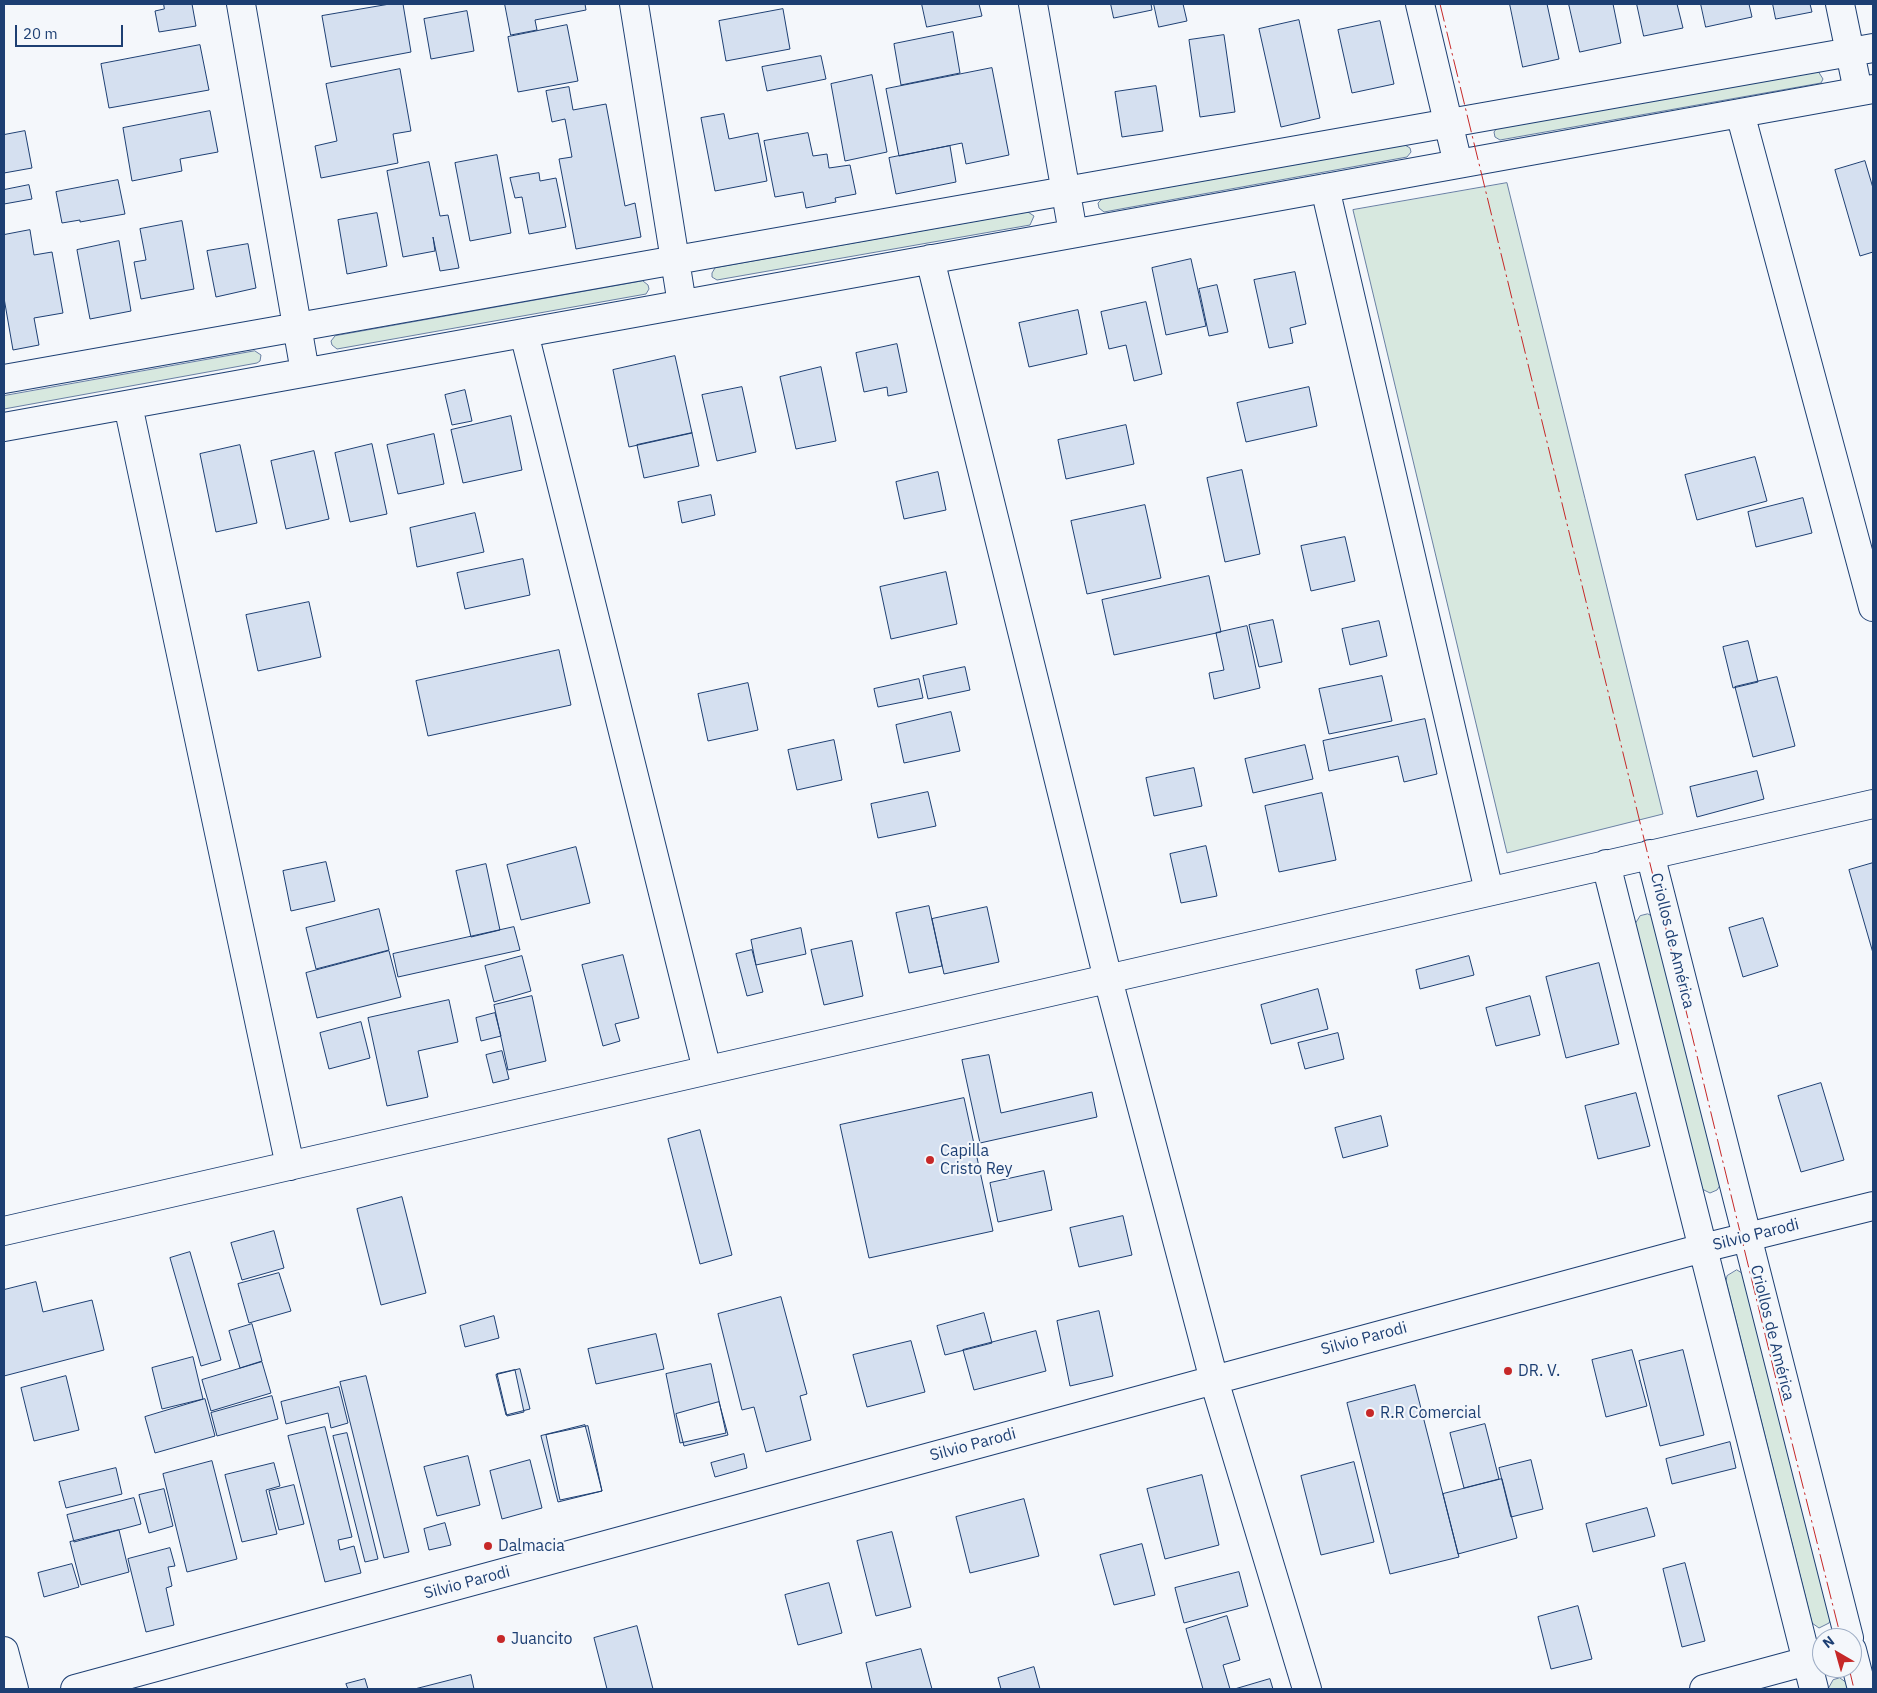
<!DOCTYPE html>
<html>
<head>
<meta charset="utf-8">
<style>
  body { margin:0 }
  #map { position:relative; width:1877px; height:1693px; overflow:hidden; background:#f4f7fb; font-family:"IBM Plex Sans",sans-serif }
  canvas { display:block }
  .frame { position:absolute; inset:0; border:5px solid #1d3f73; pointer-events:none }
  .north { position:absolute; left:1812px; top:1628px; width:50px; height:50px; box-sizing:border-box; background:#f4f7fb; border:1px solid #9eadc5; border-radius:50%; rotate:322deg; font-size:14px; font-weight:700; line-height:20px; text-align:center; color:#1d3f73 }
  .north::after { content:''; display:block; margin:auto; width:18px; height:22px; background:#c62828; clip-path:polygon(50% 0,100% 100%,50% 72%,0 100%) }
  .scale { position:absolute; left:15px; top:25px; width:108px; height:22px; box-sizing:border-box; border:2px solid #1d3f73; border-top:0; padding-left:6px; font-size:15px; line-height:18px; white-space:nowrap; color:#1d3f73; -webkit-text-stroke:4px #f4f7fb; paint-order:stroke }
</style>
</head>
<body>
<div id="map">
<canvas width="1877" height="1693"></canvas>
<div class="frame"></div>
<div class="north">N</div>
<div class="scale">20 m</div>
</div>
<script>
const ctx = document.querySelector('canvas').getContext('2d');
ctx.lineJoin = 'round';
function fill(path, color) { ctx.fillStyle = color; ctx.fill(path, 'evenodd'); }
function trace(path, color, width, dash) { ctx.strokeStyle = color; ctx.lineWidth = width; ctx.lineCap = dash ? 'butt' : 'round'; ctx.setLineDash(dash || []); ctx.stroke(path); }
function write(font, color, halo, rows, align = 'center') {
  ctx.font = font + ' "IBM Plex Sans",sans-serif'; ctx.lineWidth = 4; ctx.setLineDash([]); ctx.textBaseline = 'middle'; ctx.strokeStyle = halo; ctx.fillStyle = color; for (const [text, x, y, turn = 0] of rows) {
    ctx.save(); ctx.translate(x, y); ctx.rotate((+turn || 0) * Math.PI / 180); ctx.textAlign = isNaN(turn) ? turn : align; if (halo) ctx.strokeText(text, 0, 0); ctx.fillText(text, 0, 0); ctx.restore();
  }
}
const green = new Path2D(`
  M1818 71 1823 79 1821 83 1500 140 1495 137 1494 132 1497 128Z
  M1405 145 1410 148 1411 152 1407 157 1104 212 1099 208 1098 203 1102 199Z
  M1507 183 1663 814 1507 853 1353 210Z
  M1028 212 1034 216 1030 225 717 280 712 277V273L715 268Z
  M643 281 648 285 649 289 646 294 337 349 332 345 331 341 335 336Z
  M255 351 261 355 260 361 257 363 4 409V396Z
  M1648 914 1652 916 1721 1184 1717 1190 1710 1193 1702 1189 1635 924 1640 916Z
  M1737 1270 1745 1275 1831 1619 1829 1623 1819 1628 1812 1623 1726 1281 1727 1276Z
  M1840 1678 1847 1683 1849 1689H1828L1833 1680Z`);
const building = new Path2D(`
  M164 4H192L196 26 159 32 155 11 164 9Z
  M390 4H403L411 52 331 67 322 16Z
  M505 4H585L586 10 535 20 537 30 511 35Z
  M922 4H979L982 16 927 27Z
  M1111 4H1151L1152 10 1114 18Z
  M1154 4H1183L1187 21 1159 27Z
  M1510 4H1547L1559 59 1523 67Z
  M1569 4H1613L1621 43 1580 52Z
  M1637 4H1677L1683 28 1644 36Z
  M1701 4H1749L1752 17 1706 27Z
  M1773 4H1810L1812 12 1776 19Z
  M783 9 790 49 726 61 719 21Z
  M467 11 474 51 431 59 424 19Z
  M1299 20 1320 118 1281 127 1259 29Z
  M1380 21 1394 84 1352 93 1338 30Z
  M567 25 578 81 518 92 508 37Z
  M953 32 960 73 901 85 894 44Z
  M1224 35 1235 112 1200 117 1189 40Z
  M200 45 209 90 109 108 101 64Z
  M821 56 826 79 767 91 762 67Z
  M992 68 1009 155 966 164 962 143 899 156 886 89Z
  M400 69 411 131 393 134 398 163 321 178 315 146 337 141 326 84Z
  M872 75 887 152 845 161 831 84Z
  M1156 86 1163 131 1122 137 1115 92Z
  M569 87 573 110 606 104 625 206 635 203 641 237 576 249 559 159 572 157 565 119 552 122 546 91Z
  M210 111 218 152 180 159 182 171 132 181 123 128Z
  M724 114 729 139 758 133 767 181 715 191 701 118Z
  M25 131 32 168 4 173V135Z
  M808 133 813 156 827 154 829 168 850 165 856 194 835 198 836 202 806 208 803 192 775 197 764 141Z
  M950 146 956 182 896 194 889 158Z
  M497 155 511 233 470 241 455 163Z
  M1865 161 1873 188V252L1860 256 1835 170Z
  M429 162 440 216 448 215 459 268 440 271 433 237 435 251 403 257 387 171Z
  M539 173 540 181 556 178 566 227 529 234 522 197 515 198 510 178Z
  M118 180 125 214 80 222V220L62 223 56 192Z
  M29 185 32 199 4 204V190Z
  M377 213 387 266 347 274 338 220Z
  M182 221 194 289 141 299 134 262 146 260 140 229Z
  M30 230 34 255 52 252 63 313 34 318 39 345 13 350 4 298V235Z
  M119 241 131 311 90 319 77 250Z
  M248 244 256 288 216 297 207 251Z
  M1191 259 1206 326 1166 335 1152 268Z
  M1295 272 1306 324 1290 328 1293 343 1269 348 1254 280Z
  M1217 285 1228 332 1209 336 1199 289Z
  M1146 302 1162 374 1134 381 1126 345 1109 349 1101 312Z
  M1078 310 1087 354 1029 367 1019 323Z
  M897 344 907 392 888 396 887 387 864 392 856 353Z
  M675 356 692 433 629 447 613 370Z
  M821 367 836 441 796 449 780 377Z
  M742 387 756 452 717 461 702 395Z
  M1309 387 1317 426 1246 442 1237 403Z
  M465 390 472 421 452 425 445 395Z
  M511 416 522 470 463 483 451 430Z
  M1126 425 1134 464 1066 479 1058 440Z
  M692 433 699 466 644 478 637 445Z
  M434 434 444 484 398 494 387 445Z
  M372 444 387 514 350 522 335 453Z
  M240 445 257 523 216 532 200 454Z
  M314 451 329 519 286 529 271 461Z
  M1755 457 1767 501 1697 520 1685 475Z
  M1242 470 1260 554 1225 562 1207 478Z
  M938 472 946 510 904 519 896 482Z
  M711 495 715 515 682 523 678 502Z
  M1803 498 1812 533 1756 547 1748 512Z
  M1145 505 1161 578 1087 594 1071 521Z
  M475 513 484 552 417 567 410 528Z
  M1345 537 1355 581 1311 591 1301 546Z
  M523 559 530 595 465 609 457 573Z
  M946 572 957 624 891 639 880 587Z
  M1209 576 1221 632 1114 655 1102 600Z
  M309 602 321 657 258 671 246 615Z
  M1273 620 1282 662 1259 667 1249 625Z
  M1379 621 1387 656 1350 665 1342 629Z
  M1247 626 1260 688 1214 699 1209 673 1224 670 1216 633Z
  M1748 641 1758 682 1733 688 1723 647Z
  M559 650 571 705 428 736 416 681Z
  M965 667 970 690 928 699 923 676Z
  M1382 676 1392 721 1329 734 1319 689Z
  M1777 677 1795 746 1753 757 1735 687Z
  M919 679 923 698 878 707 874 689Z
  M748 683 758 730 708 741 698 694Z
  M951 712 960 751 904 763 896 725Z
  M1425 719 1437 774 1404 782 1398 756 1329 771 1323 741Z
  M834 740 842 780 797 790 788 750Z
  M1305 745 1313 779 1253 793 1245 759Z
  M1194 768 1202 806 1154 816 1146 778Z
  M1757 771 1764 799 1697 817 1690 787Z
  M928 792 936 826 878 838 871 804Z
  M1322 793 1336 860 1279 872 1265 806Z
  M1206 846 1217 896 1181 903 1170 854Z
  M576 847 590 903 521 920 507 865Z
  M326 862 335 901 291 911 283 871Z
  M1873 863V953L1849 870Z
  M486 864 500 930 471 937 456 871Z
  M929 906 942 966 909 973 896 913Z
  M987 907 999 962 944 974 932 919Z
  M379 909 389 950 316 969 306 928Z
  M1763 918 1778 966 1743 977 1729 928Z
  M514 927 520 950 398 977 393 954Z
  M801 928 806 954 756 965 751 940Z
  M852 941 863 996 824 1005 811 950Z
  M752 950 763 992 747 996 736 954Z
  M389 951 401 997 317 1018 306 973Z
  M623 955 639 1018 615 1024 620 1041 603 1046 582 965Z
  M522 956 531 991 494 1002 485 966Z
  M1469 956 1474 975 1420 989 1416 970Z
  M1599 963 1619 1044 1566 1058 1546 977Z
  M1318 989 1328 1029 1271 1044 1261 1005Z
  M532 996 546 1061 508 1070 494 1005Z
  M1530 996 1540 1035 1496 1046 1486 1008Z
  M449 1000 458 1042 418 1051 428 1097 387 1106 368 1018Z
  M495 1013 501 1036 481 1041 476 1018Z
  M361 1022 370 1058 329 1069 320 1033Z
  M1338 1033 1344 1059 1305 1069 1298 1043Z
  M502 1051 509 1079 493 1083 486 1055Z
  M989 1055 1001 1113 1092 1092 1097 1117 980 1143 962 1060Z
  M1821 1083 1844 1160 1801 1172 1778 1096Z
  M1636 1093 1650 1146 1598 1159 1585 1106Z
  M964 1098 993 1231 869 1258 840 1125Z
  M1381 1116 1388 1146 1343 1158 1335 1128Z
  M700 1130 732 1255 700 1264 668 1139Z
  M1044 1171 1052 1210 998 1222 990 1183Z
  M402 1197 426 1293 381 1305 357 1209Z
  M1123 1216 1132 1255 1079 1267 1070 1228Z
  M274 1231 284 1268 242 1280 231 1243Z
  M190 1252 221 1360 201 1366 170 1258Z
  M279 1273 291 1311 249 1323 238 1284Z
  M36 1282 43 1312 92 1300 104 1350 4 1376V1290Z
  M781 1297 807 1394 800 1396 811 1440 766 1452 754 1407 742 1410 718 1314Z
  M1099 1311 1113 1376 1070 1386 1057 1321Z
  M984 1313 992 1343 945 1355 937 1326Z
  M494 1316 499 1338 465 1347 460 1326Z
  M252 1324 262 1361 240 1368 229 1331Z
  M1036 1331 1046 1371 974 1390 963 1350Z
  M656 1334 664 1369 596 1384 588 1349Z
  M911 1341 925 1392 867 1407 853 1355Z
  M1632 1350 1647 1406 1606 1417 1592 1360Z
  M1683 1350 1704 1435 1660 1446 1639 1361Z
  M193 1357 203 1399 162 1409 152 1368Z
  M262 1362 271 1393 211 1411 202 1380Z
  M711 1364 726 1433 680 1443 666 1374Z
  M520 1369 530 1409 506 1415 496 1375Z
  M515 1370 524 1412 507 1416 497 1374Z
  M66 1376 79 1430 34 1441 21 1388Z
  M366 1376 409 1552 384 1558 340 1382Z
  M1415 1385 1459 1557 1390 1574 1347 1403Z
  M339 1387 348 1423 331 1428 328 1413 286 1424 281 1402Z
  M272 1396 278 1419 217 1436 211 1413Z
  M205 1399 215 1436 155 1453 145 1417Z
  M719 1402 728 1435 684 1446 676 1414Z
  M1485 1424 1499 1479 1464 1488 1450 1433Z
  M585 1425 602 1491 558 1502 541 1436Z
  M588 1426 602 1491 560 1500 546 1435Z
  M325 1427 352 1537 338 1540 340 1550 354 1546 361 1573 325 1582 288 1436Z
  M347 1433 378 1559 365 1562 333 1436Z
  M1730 1442 1736 1468 1672 1484 1666 1459Z
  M744 1454 747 1468 715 1477 711 1463Z
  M468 1456 480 1505 437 1516 424 1467Z
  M530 1460 542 1508 502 1519 490 1471Z
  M1531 1460 1543 1509 1511 1517 1499 1468Z
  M212 1461 237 1559 187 1572 163 1474Z
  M1354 1462 1374 1542 1321 1555 1301 1476Z
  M274 1463 280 1486 266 1490 277 1534 242 1542 225 1475Z
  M116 1468 122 1494 66 1508 59 1482Z
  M1202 1475 1219 1545 1165 1559 1147 1489Z
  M1502 1479 1517 1538 1458 1554 1443 1494Z
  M294 1485 304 1524 279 1530 269 1491Z
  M164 1489 173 1526 149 1533 139 1495Z
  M134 1498 141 1524 74 1542 67 1515Z
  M1024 1499 1039 1556 970 1573 956 1517Z
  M1647 1508 1655 1536 1593 1552 1586 1524Z
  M445 1523 451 1545 429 1550 424 1529Z
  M119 1530 129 1572 81 1585 70 1542Z
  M892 1532 911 1607 876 1616 857 1541Z
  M1142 1544 1155 1595 1114 1605 1100 1555Z
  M170 1548 175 1566 168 1567 172 1586 166 1588 174 1625 146 1632 128 1559Z
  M1685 1563 1705 1641 1682 1647 1663 1569Z
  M72 1564 79 1587 44 1597 38 1573Z
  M1239 1572 1248 1606 1184 1623 1175 1588Z
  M829 1583 842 1633 798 1645 785 1595Z
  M1578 1606 1592 1659 1551 1669 1538 1617Z
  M1227 1616 1240 1660 1223 1665 1230 1689H1203L1186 1629Z
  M637 1626 653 1689H607L594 1638Z
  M921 1649 932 1689H872L866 1663Z
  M1034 1667 1040 1689H1001L998 1678Z
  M471 1675 474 1689H415Z
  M365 1679 368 1689H348L346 1684Z
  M1270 1679 1273 1689H1235Z`);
const minor = new Path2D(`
  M241 4 305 372
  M634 4 682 304
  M1033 4 1073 233
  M1420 4 1458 164
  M1840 4 1858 91
  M1740 113 1873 607
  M1325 188 1489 891
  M930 259 1108 979 1214 1380 1307 1689
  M524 333 707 1070
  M4 379 1873 48
  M128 405 290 1166
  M4 427 1873 89
  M1650 854 1849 1638
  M1606 864 1814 1689
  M4 1231 1873 804
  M1852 1650 1862 1689
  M4 1651 14 1689
  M75 1689 1214 1380 1703 1248 1873 1206
  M1704 1689 1822 1657`);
const power = new Path2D(`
  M1440 4 1775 1375 1841 1638
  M1849 1668 1854 1689`);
const markers = [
  [930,1160,5,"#c62828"],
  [1508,1371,5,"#c62828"],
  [1370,1413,5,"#c62828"],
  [488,1546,5,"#c62828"],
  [501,1639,5,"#c62828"]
];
const streetNames = [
  ["Criollos de América",1672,941,76],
  ["Silvio Parodi",1756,1235,-14],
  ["Criollos de América",1772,1333,76],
  ["Silvio Parodi",1364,1339,-15],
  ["Silvio Parodi",973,1445,-15],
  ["Silvio Parodi",467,1583,-15]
];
const poiNames = [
  ["Capilla",940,1151],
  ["Cristo Rey",940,1169],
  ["DR. V.",1518,1371],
  ["R.R Comercial",1380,1413],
  ["Dalmacia",498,1546],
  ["Juancito",511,1639]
];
fill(green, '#d7e8df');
trace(green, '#687fa3', 1);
fill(building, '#d5e0f0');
trace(building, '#1d3f73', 1);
trace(minor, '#1d3f73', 30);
trace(minor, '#f4f7fb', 28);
trace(power, '#c62828', 1, [18, 4, 2.5, 4]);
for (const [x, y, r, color] of markers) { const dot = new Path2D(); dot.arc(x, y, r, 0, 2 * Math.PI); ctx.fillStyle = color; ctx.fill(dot); trace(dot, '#f4f7fb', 2); }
write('16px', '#1d3f73', '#f4f7fb', streetNames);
write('16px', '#1d3f73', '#f4f7fb', poiNames, 'left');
</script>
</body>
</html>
